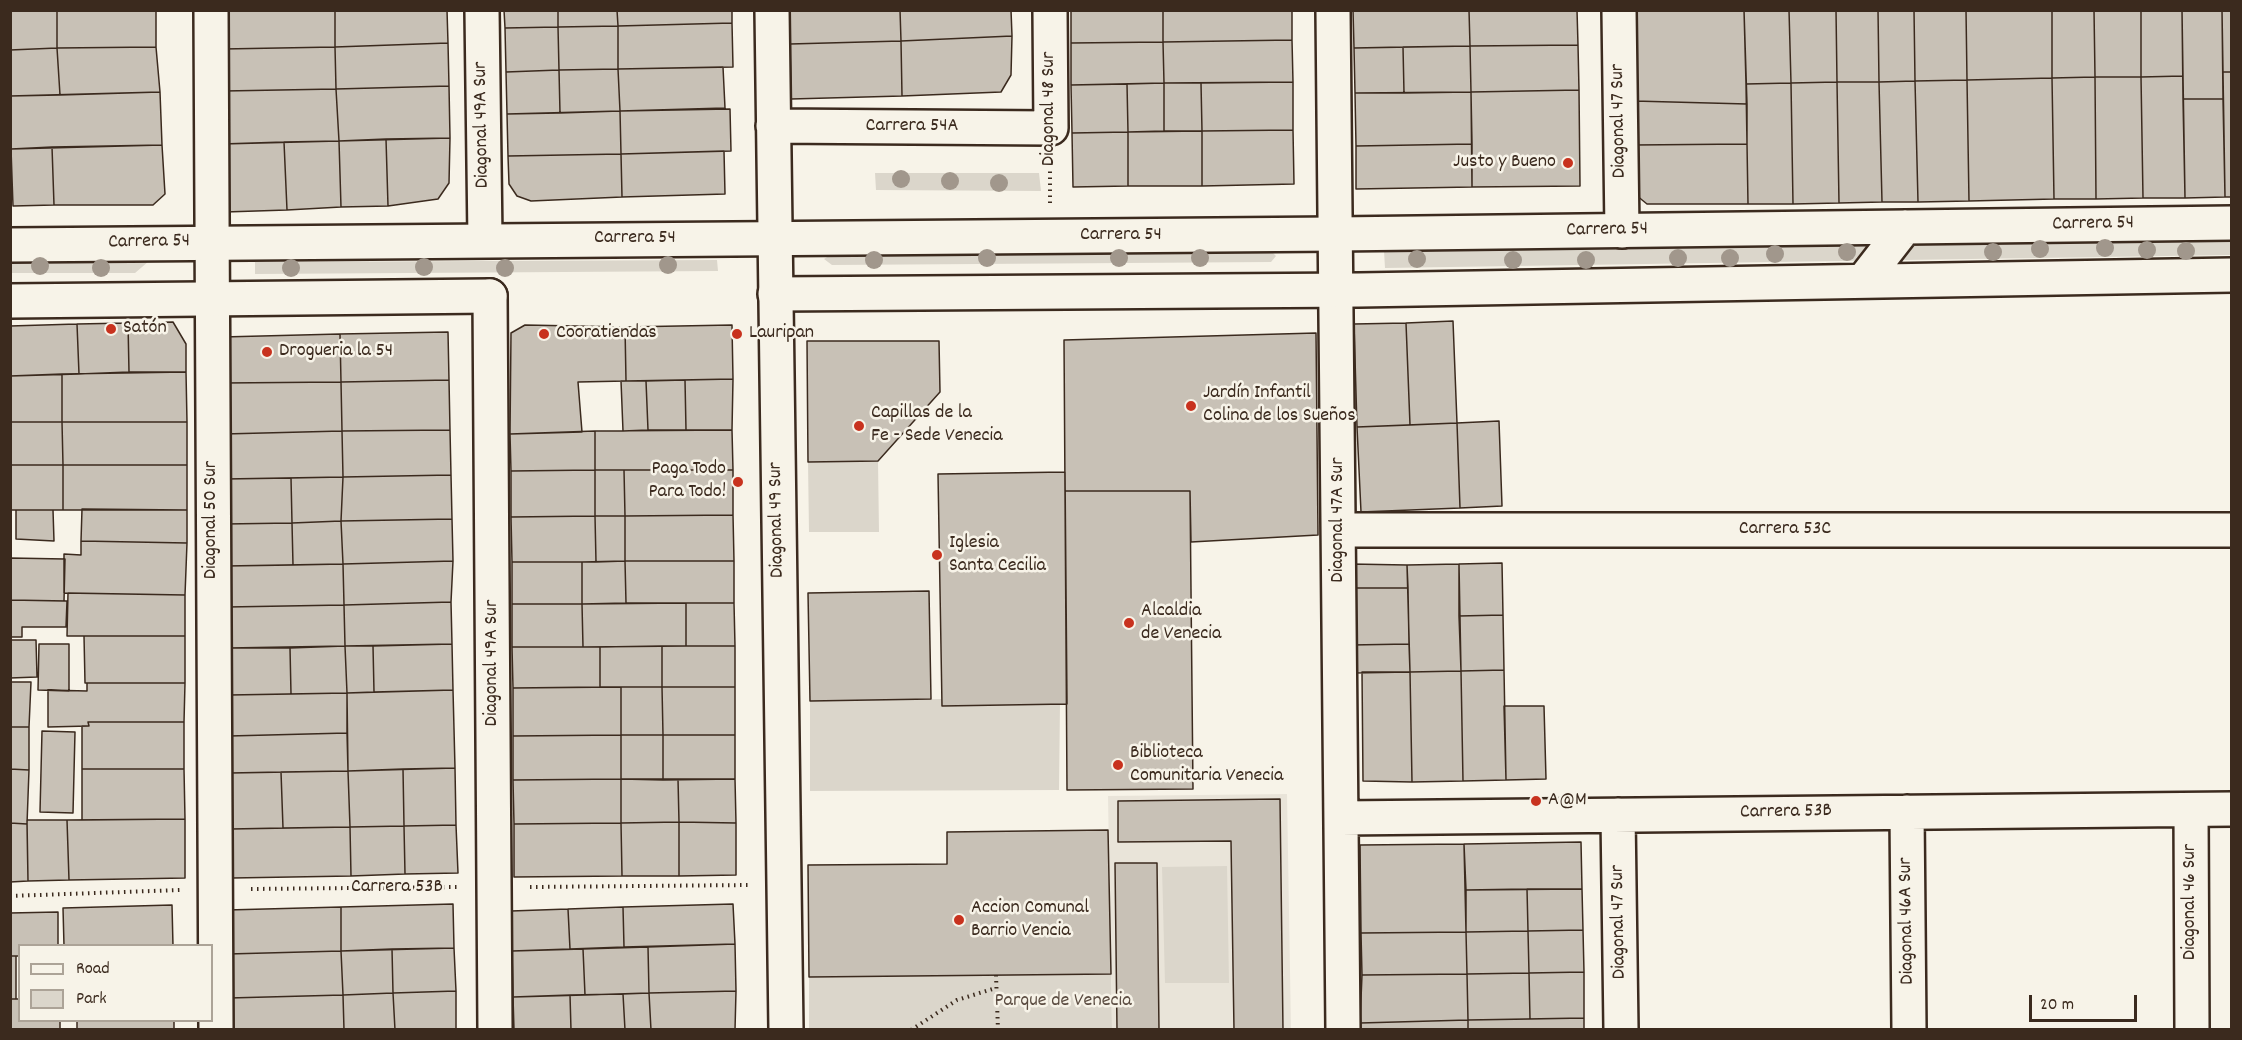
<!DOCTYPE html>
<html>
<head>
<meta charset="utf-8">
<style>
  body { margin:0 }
  #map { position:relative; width:2242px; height:1040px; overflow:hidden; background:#f7f3e8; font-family:Dekko,sans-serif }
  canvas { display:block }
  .frame { position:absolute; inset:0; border:12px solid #3b2a1e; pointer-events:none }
  .legend { position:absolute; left:18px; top:944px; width:195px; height:78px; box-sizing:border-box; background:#f7f3e8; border:2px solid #aca397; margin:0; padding:8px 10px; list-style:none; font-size:18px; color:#3b2a1e }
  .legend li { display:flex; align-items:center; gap:12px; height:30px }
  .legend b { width:30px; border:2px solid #aca397 }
  .scale { position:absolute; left:2029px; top:995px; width:108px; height:27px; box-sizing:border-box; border:3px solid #3b2a1e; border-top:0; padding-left:8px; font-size:18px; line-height:21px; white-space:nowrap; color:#3b2a1e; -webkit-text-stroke:4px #f7f3e8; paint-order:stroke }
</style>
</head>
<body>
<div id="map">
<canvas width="2242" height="1040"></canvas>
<div class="frame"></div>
<ul class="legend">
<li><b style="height:8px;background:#f7f3e8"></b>Road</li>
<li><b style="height:16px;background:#dbd6cb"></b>Park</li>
</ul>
<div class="scale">20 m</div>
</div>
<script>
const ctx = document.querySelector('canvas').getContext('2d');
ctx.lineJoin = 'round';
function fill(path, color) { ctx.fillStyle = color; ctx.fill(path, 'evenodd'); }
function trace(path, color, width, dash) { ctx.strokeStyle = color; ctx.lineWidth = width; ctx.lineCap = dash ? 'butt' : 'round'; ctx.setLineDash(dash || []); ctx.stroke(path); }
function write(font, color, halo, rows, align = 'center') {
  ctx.font = font + ' Dekko,sans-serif'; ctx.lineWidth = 5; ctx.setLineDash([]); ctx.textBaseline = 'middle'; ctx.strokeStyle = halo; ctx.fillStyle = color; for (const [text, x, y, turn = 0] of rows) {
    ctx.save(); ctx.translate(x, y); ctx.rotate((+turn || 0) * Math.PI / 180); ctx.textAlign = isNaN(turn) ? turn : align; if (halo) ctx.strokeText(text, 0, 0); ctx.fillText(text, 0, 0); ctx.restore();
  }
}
const built = new Path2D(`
  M1287 794 1291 1029H1112L1108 796Z`);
const green = new Path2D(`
  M875 173H1039L1041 191 876 190Z
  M2232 240 2231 255 1385 268 1384 251Z
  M1271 251 1276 256 1271 262 832 265 824 259 832 254Z
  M717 260 718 271 255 274V262Z
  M149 261 135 273H11V262Z
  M878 461 879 532H809L808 462Z
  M942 699V706L1060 704 1059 790 810 791V701Z
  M1227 866 1229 983H1165L1162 867Z
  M1111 974 1112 1029H809V977Z`);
const building = new Path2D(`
  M10 10H57V48L10 50Z
  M57 10H156V47L57 48Z
  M223 10H335V47L223 49Z
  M335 10H447L448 43 335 47Z
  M504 10H558V27L505 28Z
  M558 10H617L618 26 558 27Z
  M617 10H732V23L618 26Z
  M789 10H900L901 41 790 44Z
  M900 10H1011L1012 36 901 41Z
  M1071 10H1163V42L1071 43Z
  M1163 10H1292V40L1163 42Z
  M1353 10H1469L1470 46 1354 48Z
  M1469 10H1577L1578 45 1470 46Z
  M1633 10H1744L1747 104 1634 101Z
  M1744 10H1789L1791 83 1746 84Z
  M1789 10H1836L1837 82 1791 83Z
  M1836 10H1878L1879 82H1837Z
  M1878 10H1914L1915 81 1879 82Z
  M1914 10H1966L1967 80 1915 81Z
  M1966 10H2052V78L1967 80Z
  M2052 10H2094L2095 77 2052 78Z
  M2094 10H2141V77H2095Z
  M2141 10H2182L2183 76 2141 77Z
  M2182 10H2222L2223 99H2183Z
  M2222 10H2232V72H2223Z
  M732 23 733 67 618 69V26Z
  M618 26V69L559 70 558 27Z
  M558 27 559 70 506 72 505 28Z
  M1012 36 1011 75 1001 92 902 96 901 41Z
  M1292 40 1293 82 1164 83 1163 42Z
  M901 41 902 96 791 99 790 44Z
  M1163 42 1164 83 1071 85V43Z
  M448 43 449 86 336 89 335 47Z
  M1578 45 1579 90 1471 92 1470 46Z
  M1470 46 1471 92 1404 93 1403 47Z
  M156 47 160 92 60 95 57 48Z
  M335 47 336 89 224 91 223 49Z
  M1403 47 1404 93H1355L1354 48Z
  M57 48 60 95 10 96V50Z
  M723 67 725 108 620 111 618 69Z
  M618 69 620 111 560 113 559 70Z
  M559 70 560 113 507 114 506 72Z
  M2223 72H2232V197H2225Z
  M2183 76 2185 198H2143L2141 77Z
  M2095 77 2096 199H2054L2052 78Z
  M2095 77H2141L2143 198 2096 199Z
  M2052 78 2054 199 1969 201 1967 80Z
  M1967 80 1969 201 1918 202 1915 81Z
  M1915 81 1918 202H1882L1879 82Z
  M1293 82V130L1202 131 1201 83Z
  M1837 82 1839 203 1793 204 1791 83Z
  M1837 82H1879L1882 202 1839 203Z
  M1164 83V131L1128 132 1127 84Z
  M1164 83H1201L1202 131H1164Z
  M1791 83 1793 204H1748L1746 84Z
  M1127 84 1128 132 1072 133 1071 85Z
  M449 86 450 138 339 141 336 89Z
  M336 89 339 141 222 144 224 91Z
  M1579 90 1580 186 1472 187 1471 92Z
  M160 92 162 145 11 149 10 96Z
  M1471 92 1472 144 1356 146 1355 93Z
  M2183 99H2223L2225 197 2185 198Z
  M1634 101 1747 104V144L1634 145Z
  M730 109 731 151 621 154 620 111Z
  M620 111 621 154 508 156 507 114Z
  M1293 130 1294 184 1202 186V131Z
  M1202 131V186H1128V132Z
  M1128 132V186L1073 187 1072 133Z
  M450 138 449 183 438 199 388 206 386 139Z
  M386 139 388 206 341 207 339 141Z
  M339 141 341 207 287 210 284 142Z
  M284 142 287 210 225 212 222 144Z
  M1472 144V187L1356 189V146Z
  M1747 144 1748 204H1647L1636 195 1634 145Z
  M162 145 165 194 153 205H54L52 147Z
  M52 147 54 205 13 206 11 149Z
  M724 151 725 194 622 197 621 154Z
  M621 154 622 197 531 201 517 196 509 184 508 156Z
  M1453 321 1457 423 1410 425 1406 323Z
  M173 322 186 344V372H129L128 323Z
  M128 323 129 372 79 374 77 324Z
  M1406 323 1410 425 1357 427 1354 324Z
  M77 324 79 374 10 376V326Z
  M525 325 625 327 626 381 578 382 582 432 510 434 511 333Z
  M732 325 733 379 626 381 625 327Z
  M448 332 449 380 341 382 340 334Z
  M1316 333 1318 535 1191 542 1190 491H1065L1064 340Z
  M340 334 341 382 223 383 222 337Z
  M807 341H939L940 392 878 461 808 462Z
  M186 372 187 422H62V374Z
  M62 374V422H10V376Z
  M733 379 732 430H686L685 380Z
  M449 380 450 430 342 431 341 382Z
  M685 380 686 430H648L646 381Z
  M621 381H646L648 430 623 431Z
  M341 382 342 431 224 434 223 383Z
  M1499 421 1502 506 1460 508 1457 423Z
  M10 422H62L63 465H10Z
  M62 422H187V465H63Z
  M1457 423 1460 508 1361 512 1357 427Z
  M450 430 451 475 343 477 342 431Z
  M732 430 733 470H595V431Z
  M342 431 343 477 225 479 224 434Z
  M595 431V470L511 471 510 434Z
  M10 465H63V510H10Z
  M63 465H187V510H63Z
  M595 470V516L511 517V471Z
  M595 470H624L625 516H595Z
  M624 470H733V515L625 516Z
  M1065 472 1067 704 942 706 938 474Z
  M451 475 452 519 341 521 343 477Z
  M343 477 341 521 292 523 291 478Z
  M291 478 292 523 225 524V479Z
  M1065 491H1190L1193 789 1067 790Z
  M82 509 187 510V543L81 541Z
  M16 510H53L54 541 16 539Z
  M733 515 734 561H625V516Z
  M595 516 596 562H512L511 517Z
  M595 516H625V561L596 562Z
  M452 519 453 561 343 564 341 521Z
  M341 521 343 564 293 565 292 523Z
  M292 523 293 565 226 566 225 524Z
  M81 541 187 543 185 595 64 593V554L81 555Z
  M10 558 65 559 64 601 10 600Z
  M453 561 451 602 344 605 343 564Z
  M625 561 626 603 582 604V562Z
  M625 561H734V603H626Z
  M512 562H582V604H512Z
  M1502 563 1503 615 1459 616V564Z
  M343 564 344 605 227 607 226 566Z
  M1350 564 1407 565 1408 588H1350Z
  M1459 564 1461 671 1410 672 1407 565Z
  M1350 588H1408L1409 644 1351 645Z
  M929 591 931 699 810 701 808 593Z
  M68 593 185 595V636H67Z
  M10 600 67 601 66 627H22V637H10Z
  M451 602 452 644 345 646 344 605Z
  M686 603V646L583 647 582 604Z
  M686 603H734L735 646H686Z
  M512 604H582L583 647H512Z
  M344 605 345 646 228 648 227 607Z
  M1503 615 1504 670 1461 671 1459 616Z
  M84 636H185V683H85Z
  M10 640H36L37 677 10 678Z
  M39 644H69V691L38 690Z
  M452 644 453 690 374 692 373 646Z
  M1409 644 1410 672 1352 673 1351 645Z
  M345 646 347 693 291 694 290 648Z
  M345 646H373L374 692 347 693Z
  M662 646V687H600V647Z
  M662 646H735V687H662Z
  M512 647H600V687L513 688Z
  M228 648H290L291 694 229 695Z
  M1504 670 1506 780 1463 781 1461 671Z
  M1461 671 1463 781 1412 782 1410 672Z
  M1362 672H1410L1412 782 1363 781Z
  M10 682H31L29 727H10Z
  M87 683H185L184 722H88L89 726 48 727V690L87 691Z
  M621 687V735L513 736V688Z
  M621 687H662L663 735H621Z
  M662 687H735V735H663Z
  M453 690 455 768 348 771 347 693Z
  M347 693V733L229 736V695Z
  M1504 706H1544L1546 779 1506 780Z
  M88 722H184V769H82V726H89Z
  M10 727H29V770L10 769Z
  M42 731 75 732 73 813 40 812Z
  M347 733 348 771 230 773 229 736Z
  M621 735V779L513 780V736Z
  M621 735H663V780L621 779Z
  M663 735H735V779L663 780Z
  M455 768 456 825 404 826 403 769Z
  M10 769 29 770 27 824 10 823Z
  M82 769H184L185 819 82 820Z
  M403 769 404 826 350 827 348 771Z
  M348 771 350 827 283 828 281 772Z
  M281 772 283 828 231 829 230 773Z
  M621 779V823L514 824 513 780Z
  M621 779H678L679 822 621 823Z
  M678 779H735L736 823 679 822Z
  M1280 799 1283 1030H1234L1231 841 1118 842V801Z
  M185 819V878L69 880 67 820Z
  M27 820H67L69 880 28 881Z
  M679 822V876H622L621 823Z
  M679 822 736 823V875L679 876Z
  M10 823 27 824 28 881 10 882Z
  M621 823 622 876 514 877V824Z
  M456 825 458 873 405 874 404 826Z
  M404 826 405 874 351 876 350 827Z
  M350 827 351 876 232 878 231 829Z
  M1108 830 1111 974 809 977 808 865 947 864V832Z
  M1581 842 1582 889 1466 890 1464 844Z
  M1464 844 1466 932 1361 933 1360 845Z
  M1115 863H1157L1159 1030H1117Z
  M1527 889H1582L1583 930 1528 931Z
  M1527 889 1528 931 1466 932V890Z
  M453 904 454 948 341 951V907Z
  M733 904 735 944 624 947 623 907Z
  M172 905 173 946H64L63 908Z
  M341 907V951L228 954 227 910Z
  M623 907 624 947 570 949 568 909Z
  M568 909 570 949 512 951 511 911Z
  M58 912V946H20V956H10V913Z
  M1583 930 1584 972 1529 973 1528 931Z
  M1528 931 1529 973 1467 974 1466 932Z
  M1466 932 1467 974 1362 975 1361 933Z
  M735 944 736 991 649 993 648 947Z
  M648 947 649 993 585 995 583 949Z
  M454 948 456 991 393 993 392 949Z
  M392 949 393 993 343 995 341 951Z
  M583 949 585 995 513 997 512 951Z
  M341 951 343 995 229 998 228 954Z
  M10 956H16V999H10Z
  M1584 972V1018L1530 1019 1529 973Z
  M1529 973 1530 1019 1468 1020 1467 974Z
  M1467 974 1468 1020 1360 1023 1362 975Z
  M456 991V1030H395L393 993Z
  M736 991 735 1030H651L649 993Z
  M393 993 395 1030H344L343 995Z
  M649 993 651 1030H625L623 994Z
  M623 994 625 1030H571L570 995Z
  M343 995 344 1030H230L229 998Z
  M570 995 571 1030H514L513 997Z
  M10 999H20V1020H60V1030H10Z
  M1584 1018V1030H1468V1020Z
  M77 1020H174V1030H77Z
  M1468 1020V1030H1360V1023Z`);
const path = new Path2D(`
  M1050 203V162
  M530 887 750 885
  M251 889 459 887
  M10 896 180 890
  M996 975 998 1030
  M911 1030 957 1000 996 988`);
const street = new Path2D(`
  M211 10 216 1030
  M482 10 485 240
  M772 10 786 1030
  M1333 10 1343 1030
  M1619 10 1622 231
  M773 126 1051 128 1050 10
  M490 296 495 1030
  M1339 530H2232
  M2191 810 2192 1030
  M1907 812 1909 1030
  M1618 815 1621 1030
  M1341 818 2232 809`);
const secondary = new Path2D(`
  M10 245 1336 234 2232 223
  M1863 281 1905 227
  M775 294 1359 290 2232 275
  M10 301 490 296`);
const trees = [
  [901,179],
  [950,181],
  [999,183],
  [2105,248],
  [2040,249],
  [2147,250],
  [2186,251],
  [1847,252],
  [1993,252],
  [1775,254],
  [987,258],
  [1119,258],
  [1200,258],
  [1678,258],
  [1730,258],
  [1417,259],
  [874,260],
  [1513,260],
  [1586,260],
  [668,265],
  [40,266],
  [424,267],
  [101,268],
  [291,268],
  [505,268]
];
const markers = [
  [1568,163,6,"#c8321e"],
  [111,329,6,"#c8321e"],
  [544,334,6,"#c8321e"],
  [737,334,6,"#c8321e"],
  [267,352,6,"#c8321e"],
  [1191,406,6,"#c8321e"],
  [859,426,6,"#c8321e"],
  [738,482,6,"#c8321e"],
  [937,555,6,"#c8321e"],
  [1129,623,6,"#c8321e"],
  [1118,765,6,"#c8321e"],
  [1536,801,6,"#c8321e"],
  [959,920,6,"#c8321e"]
];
const streetNames = [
  ["Diagonal 48 Sur",1050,109,-90],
  ["Diagonal 47 Sur",1620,121,-91],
  ["Diagonal 49A Sur",483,125,-91],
  ["Carrera 54A",912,127],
  ["Carrera 54",2093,225,-1],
  ["Carrera 54",1607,231,-1],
  ["Carrera 54",1121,236],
  ["Carrera 54",635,239],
  ["Carrera 54",149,243,-1],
  ["Diagonal 50 Sur",212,520,-90],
  ["Diagonal 49 Sur",778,520,-91],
  ["Diagonal 47A Sur",1339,520,-90],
  ["Carrera 53C",1785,530],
  ["Diagonal 49A Sur",493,663,-90],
  ["Carrera 53B",1786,813,-1],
  ["Carrera 53B",397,888],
  ["Diagonal 46 Sur",2191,902,-90],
  ["Diagonal 46A Sur",1908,921,-91],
  ["Diagonal 47 Sur",1620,922,-91]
];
const poiNames = [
  ["Justo y Bueno",1556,163,"right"],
  ["Satón",123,329],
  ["Cooratiendas",556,334],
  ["Lauripan",749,334],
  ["Drogueria la 54",279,352],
  ["Jardín Infantil",1203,394],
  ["Colina de los Sueños",1203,417],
  ["Capillas de la",871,414],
  ["Fe - Sede Venecia",871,437],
  ["Paga Todo",726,470,"right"],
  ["Para Todo!",726,493,"right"],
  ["Iglesia",949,544],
  ["Santa Cecilia",949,567],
  ["Alcaldia",1141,612],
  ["de Venecia",1141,635],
  ["Biblioteca",1130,754],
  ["Comunitaria Venecia",1130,777],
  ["A@M",1548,801],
  ["Accion Comunal",971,909],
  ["Barrio Vencia",971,932]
];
const parkNames = [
  ["Parque de Venecia",1063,1002]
];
fill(built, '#e9e4d9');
fill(green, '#dbd6cb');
fill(building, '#c8c1b6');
trace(building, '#3b2a1e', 1.5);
trace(street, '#3b2a1e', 38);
trace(secondary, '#3b2a1e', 38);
trace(path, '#3b2a1e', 4, [1.5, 4.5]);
trace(street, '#f7f3e8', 33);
trace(secondary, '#f7f3e8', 33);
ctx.fillStyle = '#a1978c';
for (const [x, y] of trees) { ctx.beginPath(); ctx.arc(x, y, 9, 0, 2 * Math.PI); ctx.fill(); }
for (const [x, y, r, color] of markers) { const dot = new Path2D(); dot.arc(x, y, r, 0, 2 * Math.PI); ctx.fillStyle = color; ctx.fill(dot); trace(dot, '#f7f3e8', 2); }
write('20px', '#3b2a1e', '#f7f3e8', streetNames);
write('20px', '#3b2a1e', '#f7f3e8', poiNames, 'left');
write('20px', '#5b4c41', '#f7f3e8', parkNames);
</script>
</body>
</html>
